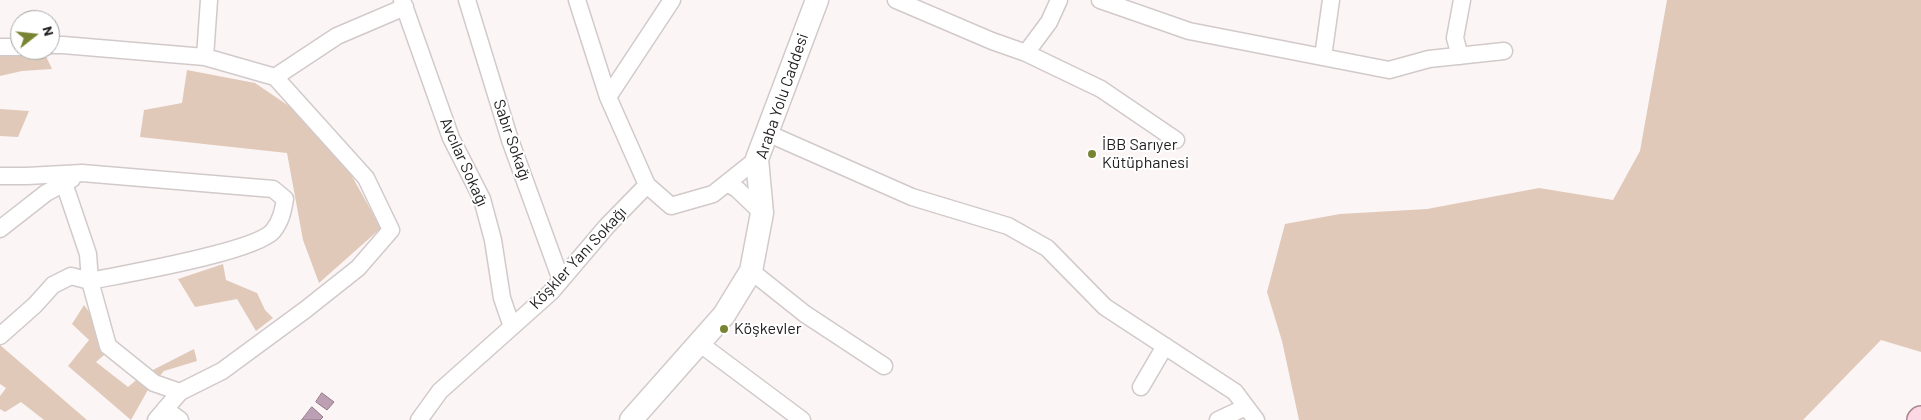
<!DOCTYPE html>
<html>
<head>
<meta charset="utf-8">
<style>
  body { margin:0 }
  #map { position:relative; width:1921px; height:420px; overflow:hidden; background:#fcf5f5; font-family:Barlow,sans-serif }
  canvas { display:block }
  .north { position:absolute; left:10px; top:10px; width:50px; height:50px; box-sizing:border-box; background:#fff; border:1px solid #a5a5a5; border-radius:50%; rotate:74deg; font-size:14px; font-weight:700; line-height:20px; text-align:center; color:#1f1d1d }
  .north::after { content:''; display:block; margin:auto; width:18px; height:22px; background:#788431; clip-path:polygon(50% 0,100% 100%,50% 72%,0 100%) }
</style>
</head>
<body>
<div id="map">
<canvas width="1921" height="420"></canvas>
<div class="north">N</div>
</div>
<script>
const ctx = document.querySelector('canvas').getContext('2d');
ctx.lineJoin = 'round';
function fill(path, color) { ctx.fillStyle = color; ctx.fill(path, 'evenodd'); }
function trace(path, color, width, dash) { ctx.strokeStyle = color; ctx.lineWidth = width; ctx.lineCap = dash ? 'butt' : 'round'; ctx.setLineDash(dash || []); ctx.stroke(path); }
function write(font, color, halo, rows, align = 'center') {
  ctx.font = font + ' Barlow,sans-serif'; ctx.lineWidth = 4; ctx.setLineDash([]); ctx.textBaseline = 'middle'; ctx.strokeStyle = halo; ctx.fillStyle = color; for (const [text, x, y, turn = 0] of rows) {
    ctx.save(); ctx.translate(x, y); ctx.rotate((+turn || 0) * Math.PI / 180); ctx.textAlign = isNaN(turn) ? turn : align; if (halo) ctx.strokeText(text, 0, 0); ctx.fillText(text, 0, 0); ctx.restore();
  }
}
const green = new Path2D(`
  M1667 0H1921V352L1881 340 1803 420H1299L1282 341 1267 292 1285 224 1340 214 1427 209 1539 188 1613 200 1640 151Z
  M20 50H43L52 69 22 71 0 76V52Z
  M187 70 255 83 289 106 344 162 381 228 319 283 303 240 287 153 140 137 144 110 182 103Z
  M0 109 29 111 18 137 0 136Z
  M223 264 226 280 257 293 265 310 273 318 256 331 237 299 195 307 178 279Z
  M84 305 113 344 111 349 96 362 128 387 141 376 194 349 197 361 164 371 149 388 131 420 68 366 89 340 72 324Z
  M0 345 87 420H44L21 402 5 412 0 409V396L6 388 0 384Z`);
const water = new Path2D(`
  M322 393 334 402 327 410 316 402Z
  M312 407 323 417 320 420H302Z`);
const street = new Path2D(`
  M402 0 451 138 482 199 493 240 502 298 512 327
  M467 0 510 140 561 280
  M577 0 608 97 647 185 671 206 713 194 757 159
  M896 0 992 41 1026 53 1101 89 1176 140
  M1100 0 1189 31 1389 70 1429 59 1504 51
  M50 45H63L205 57 275 77 366 178 391 230 358 268 305 310 222 371 180 392 156 420
  M0 47H20
  M1026 53 1049 22 1059 0
  M1460 56 1455 38 1462 0
  M205 57 209 0
  M1323 57 1331 0
  M275 77 337 36 405 7
  M608 97 672 0
  M767 133 912 197 1008 226 1047 248 1105 307 1235 392 1256 420
  M0 176H27L82 173 273 189 285 199C283 211 281 221 273 231 255 252 124 274 90 281L71 276 53 285 35 305 0 336
  M64 183 88 254 90 281 108 346 154 383 180 392
  M727 183 737 189 762 213
  M0 229 46 193 72 179
  M751 271 805 314 884 366
  M699 343 802 420
  M1141 387 1165 346
  M165 409 180 420
  M419 420 440 391 551 292 607 226 647 185
  M1218 420 1246 407`);
const secondary = new Path2D(`
  M631 420 724 315 751 271 762 213 757 159 817 0`);
const primary = new Path2D(`
  M1920 420 1921 419`);
const markers = [
  [1092,154,5,"#788431"],
  [724,329,5,"#788431"]
];
const streetNames = [
  ["Araba Yolu Caddesi",782,96,-71],
  ["Sabır Sokağı",512,140,71],
  ["Avcılar Sokağı",464,162,66],
  ["Köşkler Yanı Sokağı",578,258,-47]
];
const poiNames = [
  ["İBB Sarıyer",1102,145],
  ["Kütüphanesi",1102,163],
  ["Köşkevler",734,329]
];
fill(green, '#e0c9b9');
fill(water, '#bd9fb3');
trace(water, '#8e7886', 1);
trace(street, '#d2caca', 19);
trace(secondary, '#d2caca', 25);
trace(primary, '#ab8591', 28);
trace(street, '#fff', 16);
trace(secondary, '#fff', 22);
trace(primary, '#fad7e2', 25);
for (const [x, y, r, color] of markers) { const dot = new Path2D(); dot.arc(x, y, r, 0, 2 * Math.PI); ctx.fillStyle = color; ctx.fill(dot); trace(dot, '#fff', 2); }
write('16px', '#1f1d1d', '#fff', streetNames);
write('16px', '#1f1d1d', '#fff', poiNames, 'left');
</script>
</body>
</html>
